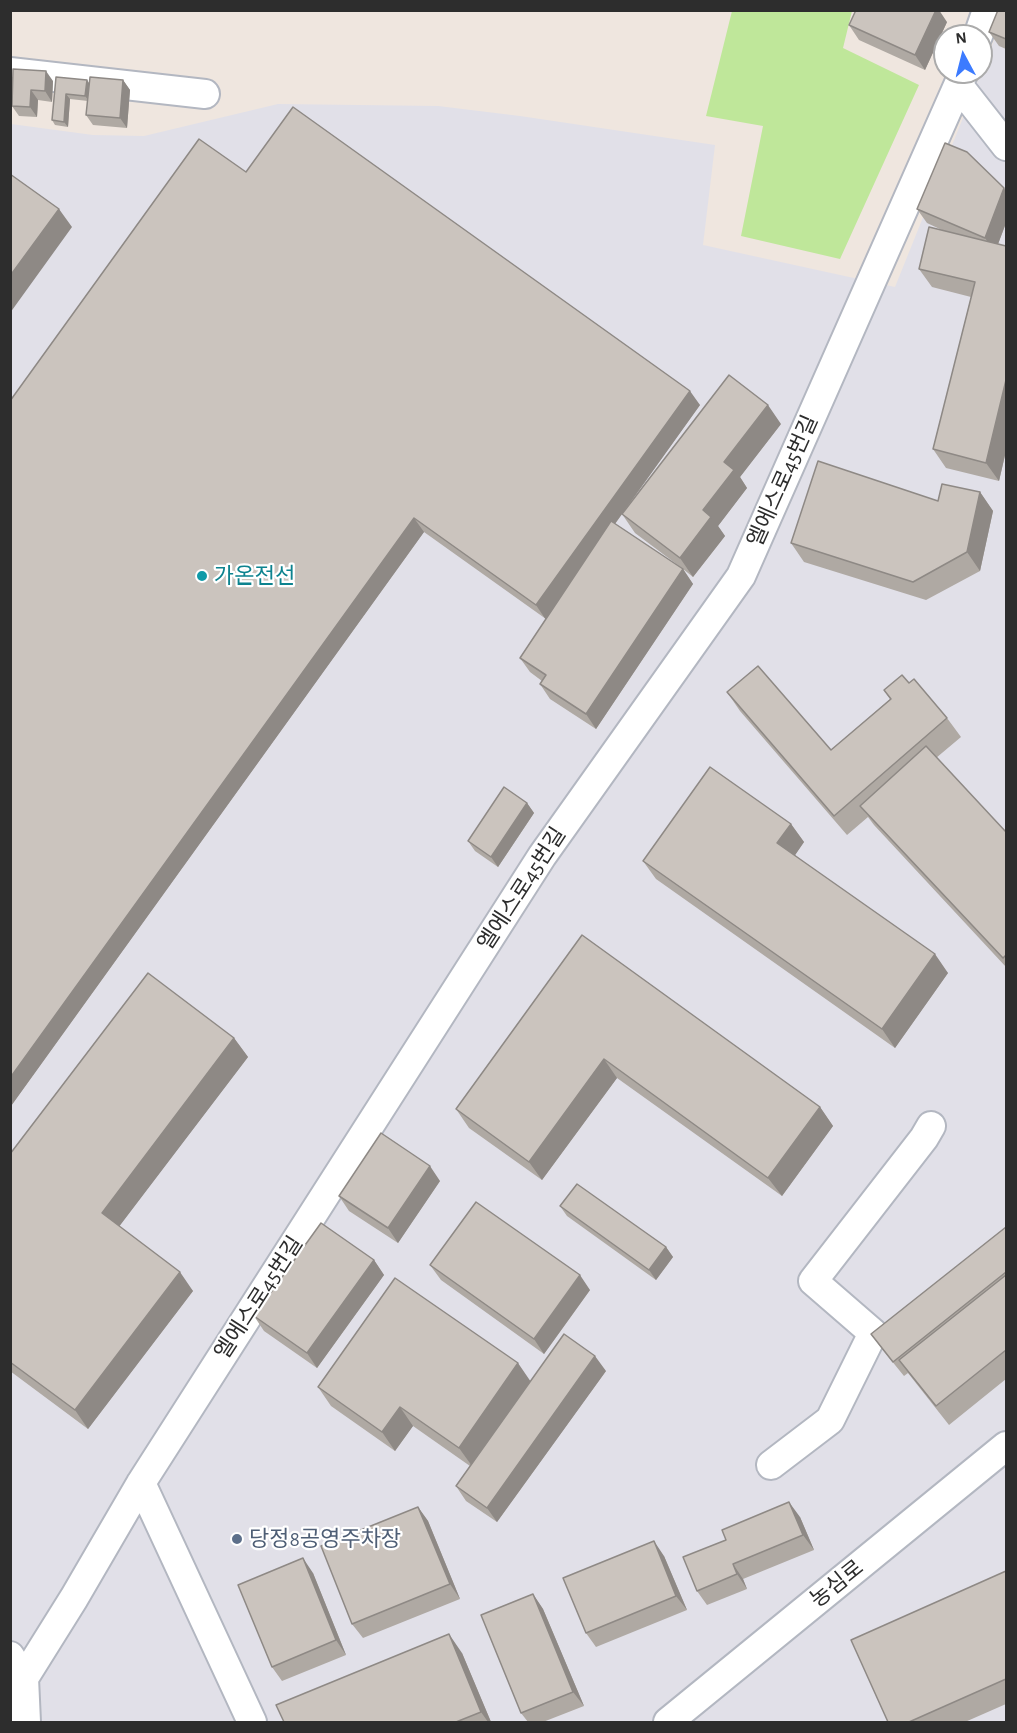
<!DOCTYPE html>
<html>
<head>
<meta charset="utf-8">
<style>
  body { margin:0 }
  #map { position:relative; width:1017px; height:1733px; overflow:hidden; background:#efe6df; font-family:"Alegreya Sans",sans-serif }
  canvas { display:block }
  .frame { position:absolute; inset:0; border:12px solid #2d2d2d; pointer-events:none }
  .north { position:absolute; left:933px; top:24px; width:60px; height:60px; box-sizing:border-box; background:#fff; border:2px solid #ababab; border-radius:50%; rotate:353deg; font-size:16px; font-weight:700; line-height:24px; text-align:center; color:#2d2d2d }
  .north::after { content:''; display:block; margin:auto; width:21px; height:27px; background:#3c7bff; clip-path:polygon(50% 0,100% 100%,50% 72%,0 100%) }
</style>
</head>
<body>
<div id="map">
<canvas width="1017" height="1733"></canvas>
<div class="frame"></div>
<div class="north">N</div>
</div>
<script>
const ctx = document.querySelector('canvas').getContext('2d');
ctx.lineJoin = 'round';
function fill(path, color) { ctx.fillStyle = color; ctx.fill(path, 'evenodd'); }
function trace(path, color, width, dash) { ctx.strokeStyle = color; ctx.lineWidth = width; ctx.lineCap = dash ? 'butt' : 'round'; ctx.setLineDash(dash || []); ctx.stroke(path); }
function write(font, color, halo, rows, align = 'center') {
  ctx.font = font + ' "Alegreya Sans","Noto Sans KR",sans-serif'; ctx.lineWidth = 4.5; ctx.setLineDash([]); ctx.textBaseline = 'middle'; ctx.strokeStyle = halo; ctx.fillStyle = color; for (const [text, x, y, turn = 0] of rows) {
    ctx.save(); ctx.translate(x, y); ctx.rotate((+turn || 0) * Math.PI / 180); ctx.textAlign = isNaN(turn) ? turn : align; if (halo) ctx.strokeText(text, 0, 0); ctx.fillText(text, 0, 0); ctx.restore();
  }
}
const industrial = new Path2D(`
  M1006 11V1722H11V124L93 135 144 136 278 104 438 106 520 116 715 145 703 245 895 287Z`);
const green = new Path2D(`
  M732 11H852L843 48 919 85 840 259 741 236 763 126 706 116Z`);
const minor = new Path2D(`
  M978 36 987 10
  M10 72 205 94
  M959 86 1006 146
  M771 1465 830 1420 873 1333 813 1281 924 1138 931 1126
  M141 1483 252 1722
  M10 1656 24 1678 26 1722
  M24 1678 74 1598 141 1483 542 856 741 576 964 72
  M668 1722 1006 1446`);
const wall = new Path2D(`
  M1006 10V49L999 46 989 32Z
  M947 22 925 70 859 40 849 25Z
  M10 75 13 78 53 81 52 102 38 100 37 117 19 116 12 106V95H10Z
  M56 77 87 80 89 83 123 80 130 90 127 128 93 125 86 115 88 101 70 99 68 127 55 125 52 120Z
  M246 172 700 405 615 524 683 569 635 533 622 514 781 424 740 477 747 488 718 526 725 536 693 577 683 569 693 584 596 729 550 699 540 684 542 681 530 672 520 658 546 619 424 532 11 1106 10 401Z
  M1004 188 1006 192V223L998 244 1006 246V451L999 481 946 468 933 449 971 297 932 287 919 269 944 231 927 223 917 209Z
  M980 492 993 511 980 571 926 600 804 562 791 543Z
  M909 683 947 718 961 737 936 758 1006 832V967L874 825 868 817 847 835 740 711 727 692 831 750 890 699 884 690Z
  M527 803 534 813 498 867 475 851 468 841Z
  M791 824 804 842 795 855 948 973 895 1048 656 879 643 861Z
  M582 935 820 1107 833 1126 782 1196 617 1078 542 1180 469 1128 456 1109Z
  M234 1038 248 1057 119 1226 193 1291 88 1429 10 1371V1154Z
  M440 1181 398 1243 349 1211 339 1196Z
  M560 1206 666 1247 673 1257 656 1280 567 1216Z
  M1006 1227V1379L949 1425 908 1373 904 1376 882 1349 871 1334Z
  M374 1260 384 1275 317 1368 264 1331 254 1316Z
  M430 1265 590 1290 544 1354 441 1280Z
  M606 1371 497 1522 466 1501 456 1486 470 1466 413 1426 395 1451 331 1406 318 1387 531 1381Z
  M418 1507 428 1521 460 1599 363 1638 352 1624Z
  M800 1517 814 1550 743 1579 747 1589 707 1605 697 1591 726 1540Z
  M664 1556 687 1610 596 1647 586 1633Z
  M1006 1571V1704L965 1722H888Z
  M313 1573 346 1655 282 1681 272 1667Z
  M533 1594 543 1609 584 1706 543 1722H528L521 1713Z
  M462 1653 491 1722H284Z`);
const shadedWall = new Path2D(`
  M936 10H939L947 22 925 70 915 55Z
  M46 71 53 81 52 102 45 91Z
  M10 75 13 79V95L10 91Z
  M87 80 90 85 89 101 85 96Z
  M123 80 130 90 127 128 120 118Z
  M31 90 38 100 37 117 30 107Z
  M66 94 70 99 68 127 64 122Z
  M1004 188 1006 192V223L995 252 985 238Z
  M59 209 72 227 10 313V276Z
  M1006 380V451L999 481 986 463Z
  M690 391 700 405 546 620 536 605Z
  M768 405 781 424 740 477 747 488 718 526 725 536 693 577 680 558 703 510 724 462Z
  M980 492 993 511 980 571 967 552Z
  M414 518 424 532 11 1106 10 1078Z
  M683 569 693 584 596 729 586 714Z
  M527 803 534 813 498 867 491 857Z
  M791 824 804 842 791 861 777 843Z
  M935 954 948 973 895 1048 882 1029Z
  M234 1038 248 1057 115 1232 102 1213Z
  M604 1059 617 1078 542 1180 529 1162Z
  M820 1107 833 1126 782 1196 768 1178Z
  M430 1166 440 1181 398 1243 388 1228Z
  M666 1247 673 1257 656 1280 649 1270Z
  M374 1260 384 1275 317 1368 307 1353Z
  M180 1272 193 1291 88 1429 75 1410Z
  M580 1275 590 1290 544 1354 534 1339Z
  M595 1356 606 1371 497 1522 487 1508Z
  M518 1363 531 1382 472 1466 459 1448Z
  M400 1407 413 1426 395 1451 382 1432Z
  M789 1502 800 1517 814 1550 803 1535Z
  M418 1507 428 1521 460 1599 450 1584Z
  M654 1541 664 1556 687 1610 676 1596Z
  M303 1558 313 1573 346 1655 336 1640Z
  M733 1564 743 1579 747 1589 737 1574Z
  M533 1594 543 1609 584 1706 573 1692Z
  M449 1634 462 1653 491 1722H488L481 1712Z`);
const building = new Path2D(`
  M856 10H936L915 55 849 25Z
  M998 10H1006V39L989 32Z
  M13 69 46 71 45 91 31 90 30 107 12 106Z
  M56 77 87 80 85 96 66 94 64 122 52 120Z
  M90 77 123 80 120 118 86 115Z
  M293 107 690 391 536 605 414 518 10 1078V401L199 139 246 172Z
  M945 143 967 152 1004 188 985 238 917 209Z
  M10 174 59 209 10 276Z
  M929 227 1006 246V380L986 463 933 449 975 282 919 269Z
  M729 375 768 405 724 462 734 470 703 510 711 517 680 558 622 514Z
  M818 461 938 501 942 484 980 492 967 552 913 582 791 543Z
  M611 521 683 569 586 714 540 684 546 675 520 658Z
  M758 666 831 750 891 699 884 690 902 675 909 683 914 679 947 718 834 816 727 692Z
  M926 746 1006 832V955L1003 958 860 806Z
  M710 767 791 824 777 843 935 954 882 1029 643 861Z
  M504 787 527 803 491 857 468 841Z
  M582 935 820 1107 768 1178 604 1059 529 1162 456 1109Z
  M148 973 234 1038 102 1213 180 1272 75 1410 10 1362V1154Z
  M381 1133 430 1166 388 1228 339 1196Z
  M577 1184 666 1247 649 1270 560 1206Z
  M476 1202 580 1275 534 1339 430 1265Z
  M321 1223 374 1260 307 1353 254 1316Z
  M1006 1227V1272L893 1362 871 1334Z
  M1006 1275V1350L936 1406 899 1360Z
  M395 1278 518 1363 459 1448 400 1407 382 1432 318 1387Z
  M564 1334 595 1356 487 1508 456 1486Z
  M789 1502 803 1535 733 1564 737 1574 697 1591 683 1557 726 1540 722 1530Z
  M418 1507 450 1584 352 1624 321 1546Z
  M654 1541 676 1596 586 1633 563 1578Z
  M303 1558 336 1640 272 1667 238 1585Z
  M1006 1571V1679L909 1722H888L851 1640Z
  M533 1594 573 1692 521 1713 481 1615Z
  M449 1634 481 1712 456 1722H284L276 1705Z`);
const markers = [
  [202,576,6,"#0f9aa8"],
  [237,1539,6,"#5c6f8a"]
];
const streetNames = [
  ["엘에스로45번길",783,481,-66],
  ["엘에스로45번길",522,889,-57],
  ["엘에스로45번길",259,1298,-57],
  ["농심로",837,1584,-39]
];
const cultureNames = [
  ["가온전선",214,576]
];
const serviceNames = [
  ["당정8공영주차장",249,1539]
];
fill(industrial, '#e1e0e8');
fill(green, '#bfe79a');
trace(minor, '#b3b7c1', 32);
trace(minor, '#fff', 28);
fill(wall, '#afa9a3');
fill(shadedWall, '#8e8985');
fill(building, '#cbc4be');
trace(building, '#8e8985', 1.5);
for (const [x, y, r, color] of markers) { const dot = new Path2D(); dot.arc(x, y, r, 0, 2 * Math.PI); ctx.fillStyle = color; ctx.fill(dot); trace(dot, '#fff', 2); }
write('22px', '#2d2d2d', '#fff', streetNames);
write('22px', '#0d838f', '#fff', cultureNames, 'left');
write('22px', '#4e5e75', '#fff', serviceNames, 'left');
</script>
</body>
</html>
